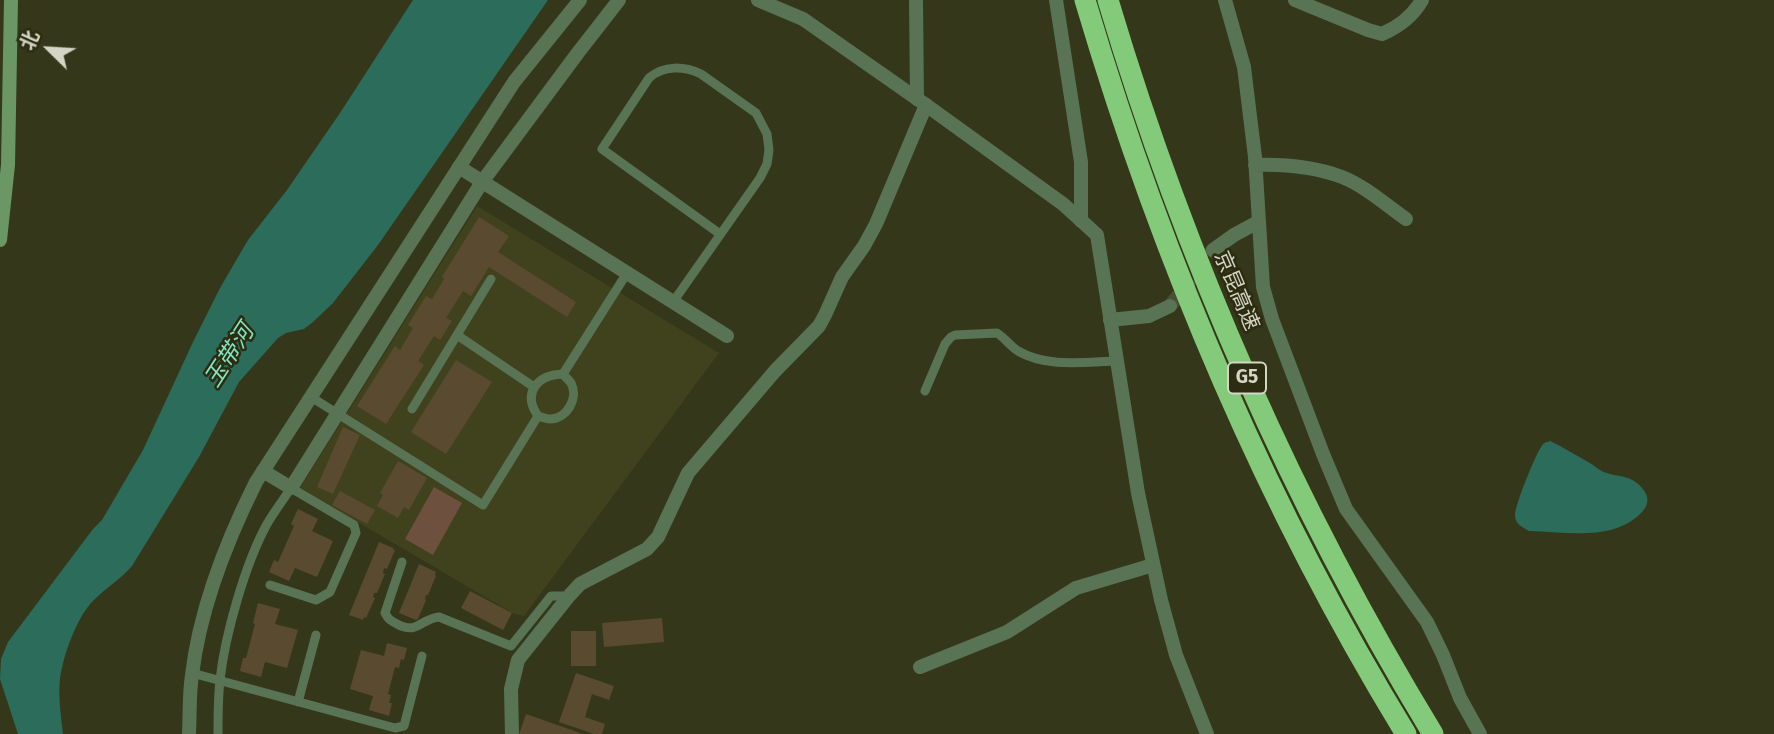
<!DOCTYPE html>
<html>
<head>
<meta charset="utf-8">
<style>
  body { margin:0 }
  #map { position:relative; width:1774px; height:734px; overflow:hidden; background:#35371a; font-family:"Fira Sans","Noto Sans SC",sans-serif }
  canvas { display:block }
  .north { position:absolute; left:14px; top:14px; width:70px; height:70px; -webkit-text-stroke:5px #2b2c10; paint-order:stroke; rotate:294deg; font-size:19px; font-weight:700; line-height:28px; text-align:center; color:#d4d5c4 }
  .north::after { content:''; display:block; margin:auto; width:24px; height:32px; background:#d4d5c4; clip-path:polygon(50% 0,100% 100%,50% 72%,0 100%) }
</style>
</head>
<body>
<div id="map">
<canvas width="1774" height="734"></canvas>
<div class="north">北</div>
</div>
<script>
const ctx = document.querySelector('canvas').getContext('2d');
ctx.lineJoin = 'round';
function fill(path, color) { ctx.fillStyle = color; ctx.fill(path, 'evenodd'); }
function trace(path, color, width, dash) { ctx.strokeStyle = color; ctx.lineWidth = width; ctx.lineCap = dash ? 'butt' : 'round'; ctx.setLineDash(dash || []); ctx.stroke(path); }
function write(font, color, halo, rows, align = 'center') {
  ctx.font = font + ' "Fira Sans","Noto Sans SC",sans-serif'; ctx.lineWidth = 5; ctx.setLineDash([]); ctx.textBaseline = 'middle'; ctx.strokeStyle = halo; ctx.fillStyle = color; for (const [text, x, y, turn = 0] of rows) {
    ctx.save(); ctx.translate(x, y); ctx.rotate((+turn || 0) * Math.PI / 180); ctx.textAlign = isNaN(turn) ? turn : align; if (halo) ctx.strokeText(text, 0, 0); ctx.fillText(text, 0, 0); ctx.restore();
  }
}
const built = new Path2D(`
  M477 206 719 353 524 616 514 614 300 488Z`);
const green = new Path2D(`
  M434 487 462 503 433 555 405 539Z`);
const water = new Path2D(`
  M413 0H548L378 245 333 303 313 322 304 329 286 333 278 338 239 382 199 457 132 566C120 580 104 589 91 603 76 620 63 656 60 679 58 697 61 716 63 734H18L0 679 1 659 8 642 93 529 102 520 143 450 193 342 220 288 248 240 287 190 340 113Z
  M1550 441C1565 448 1579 457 1593 465 1597 468 1602 472 1607 473 1618 477 1627 475 1637 483 1646 491 1652 500 1643 511 1615 542 1567 532 1529 531 1522 527 1515 524 1515 515 1515 505 1535 456 1541 447 1544 442 1545 443 1550 441Z`);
const building = new Path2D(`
  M479 217 509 236 498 252 576 302 567 317 489 267 471 296 463 291 446 318 452 321 440 340 434 336 418 361 424 365 386 424 357 406 395 346 400 350 413 328 408 325 426 296 432 299 444 279 442 277Z
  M456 360 492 382 446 454 411 432Z
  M343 427 360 435 333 494 317 487Z
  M398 461 427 478 409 510 404 507 398 518 377 506 383 495 380 493Z
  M340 491 375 510 367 524 332 505Z
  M298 509 318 519 312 531 333 541 317 577 295 568 289 581 269 572 274 560 278 562 294 526 291 524Z
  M379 542 393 548V549L395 550 387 569 384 568 383 573 385 574 377 593H374L373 597 375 598 366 618 364 617 363 620 349 615Z
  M419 564 436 572 435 575 436 576 428 595H426L425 599 426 600 418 619 416 620 399 613Z
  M470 591 512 613 503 630 461 608Z
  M258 603 280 609 275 624 298 630 287 668 265 662 261 677 240 671 243 658H246L255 624 253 623Z
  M662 618 664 642 604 647 602 623Z
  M571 631H596V666H571Z
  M387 643 407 648 404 660 401 659 399 668 395 667 388 694 391 695 389 703H392L389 716 369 710 373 696 350 689 361 650 384 656Z
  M576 673 614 686 609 700 592 694 585 717 605 724 602 734H594L559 722Z
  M526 714 583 734H519Z`);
const minorTunnel = new Path2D(`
  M1170 306 1213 250`);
const service = new Path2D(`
  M673 302 760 178 767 164 769 150 767 134 756 113 701 74C684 66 664 65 649 78L602 149 720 234
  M457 335 534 387
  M563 374C565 377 569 380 571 383 579 398 567 419 550 419 546 419 542 417 538 416 522 393 537 375 563 374Z
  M563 374 627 273
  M925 391 945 344 951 337 955 335 997 333C1005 338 1010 346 1018 351 1047 368 1084 362 1117 361
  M311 397 483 505 538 416
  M412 409 491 279
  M402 562 385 613C388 619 391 621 397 624 418 635 420 619 439 617L511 646 551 596H569
  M192 673 395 728 404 726 422 656
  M298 702 316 635
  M218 734C218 716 218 698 220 680 225 635 245 564 267 524 274 512 283 500 291 488L354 525 356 533 330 592 316 600 270 585`);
const minor = new Path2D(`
  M916 0 917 99
  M1225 0 1244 67 1255 157 1263 287 1272 319 1323 454 1346 509 1427 622 1443 655 1460 698 1480 734
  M1295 0 1368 30 1382 34C1398 27 1413 16 1422 0
  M1255 165C1284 164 1315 167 1342 177 1365 186 1386 205 1406 219
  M459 167 727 336
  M1213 250 1234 235 1258 222
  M1110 320 1149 316 1170 306
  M263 471 291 488 482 182 577 54 619 0
  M920 667 1007 632 1076 588 1153 565
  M512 734 511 689 518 660 569 596 580 584 647 549 658 537 688 473 775 371 819 326 825 315 842 277 864 246 876 224 926 105`);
const tertiary = new Path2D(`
  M758 0 803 19 926 105 1063 204 1097 235 1138 493 1161 600 1176 655 1207 734
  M1056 0 1081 162V221
  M189 734C190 714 189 694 192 675 200 607 226 542 256 482L514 82 580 0`);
const secondary = new Path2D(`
  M0 240 8 165 11 0`);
const motorway = new Path2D(`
  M1085 0C1161 257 1266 505 1406 734
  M1108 0C1185 259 1293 504 1433 734`);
const shields = [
  [1247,378,38]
];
const shieldNames = [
  ["G5",1247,378]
];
const streetNames = [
  ["京昆高速",1236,291,67]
];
const waterNames = [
  ["玉带河",230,356,-57]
];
fill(built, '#40411d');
fill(green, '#6e503f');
fill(water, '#2c6c5a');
fill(building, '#5a4b30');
trace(minorTunnel, '#4d4f34', 14, [14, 7]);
trace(service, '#587454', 9);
trace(minor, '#587454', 14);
trace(tertiary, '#587454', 14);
trace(secondary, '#6a9764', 14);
trace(motorway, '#83cb7a', 21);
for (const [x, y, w] of shields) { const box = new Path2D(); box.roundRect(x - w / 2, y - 15.5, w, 31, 5); ctx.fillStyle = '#2b2c10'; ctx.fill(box); trace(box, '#d4d5c4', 2); }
write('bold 19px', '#d4d5c4', null, shieldNames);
write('21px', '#d4d5c4', '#2b2c10', streetNames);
write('italic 23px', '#82e4c5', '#2b2c10', waterNames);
</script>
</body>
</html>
